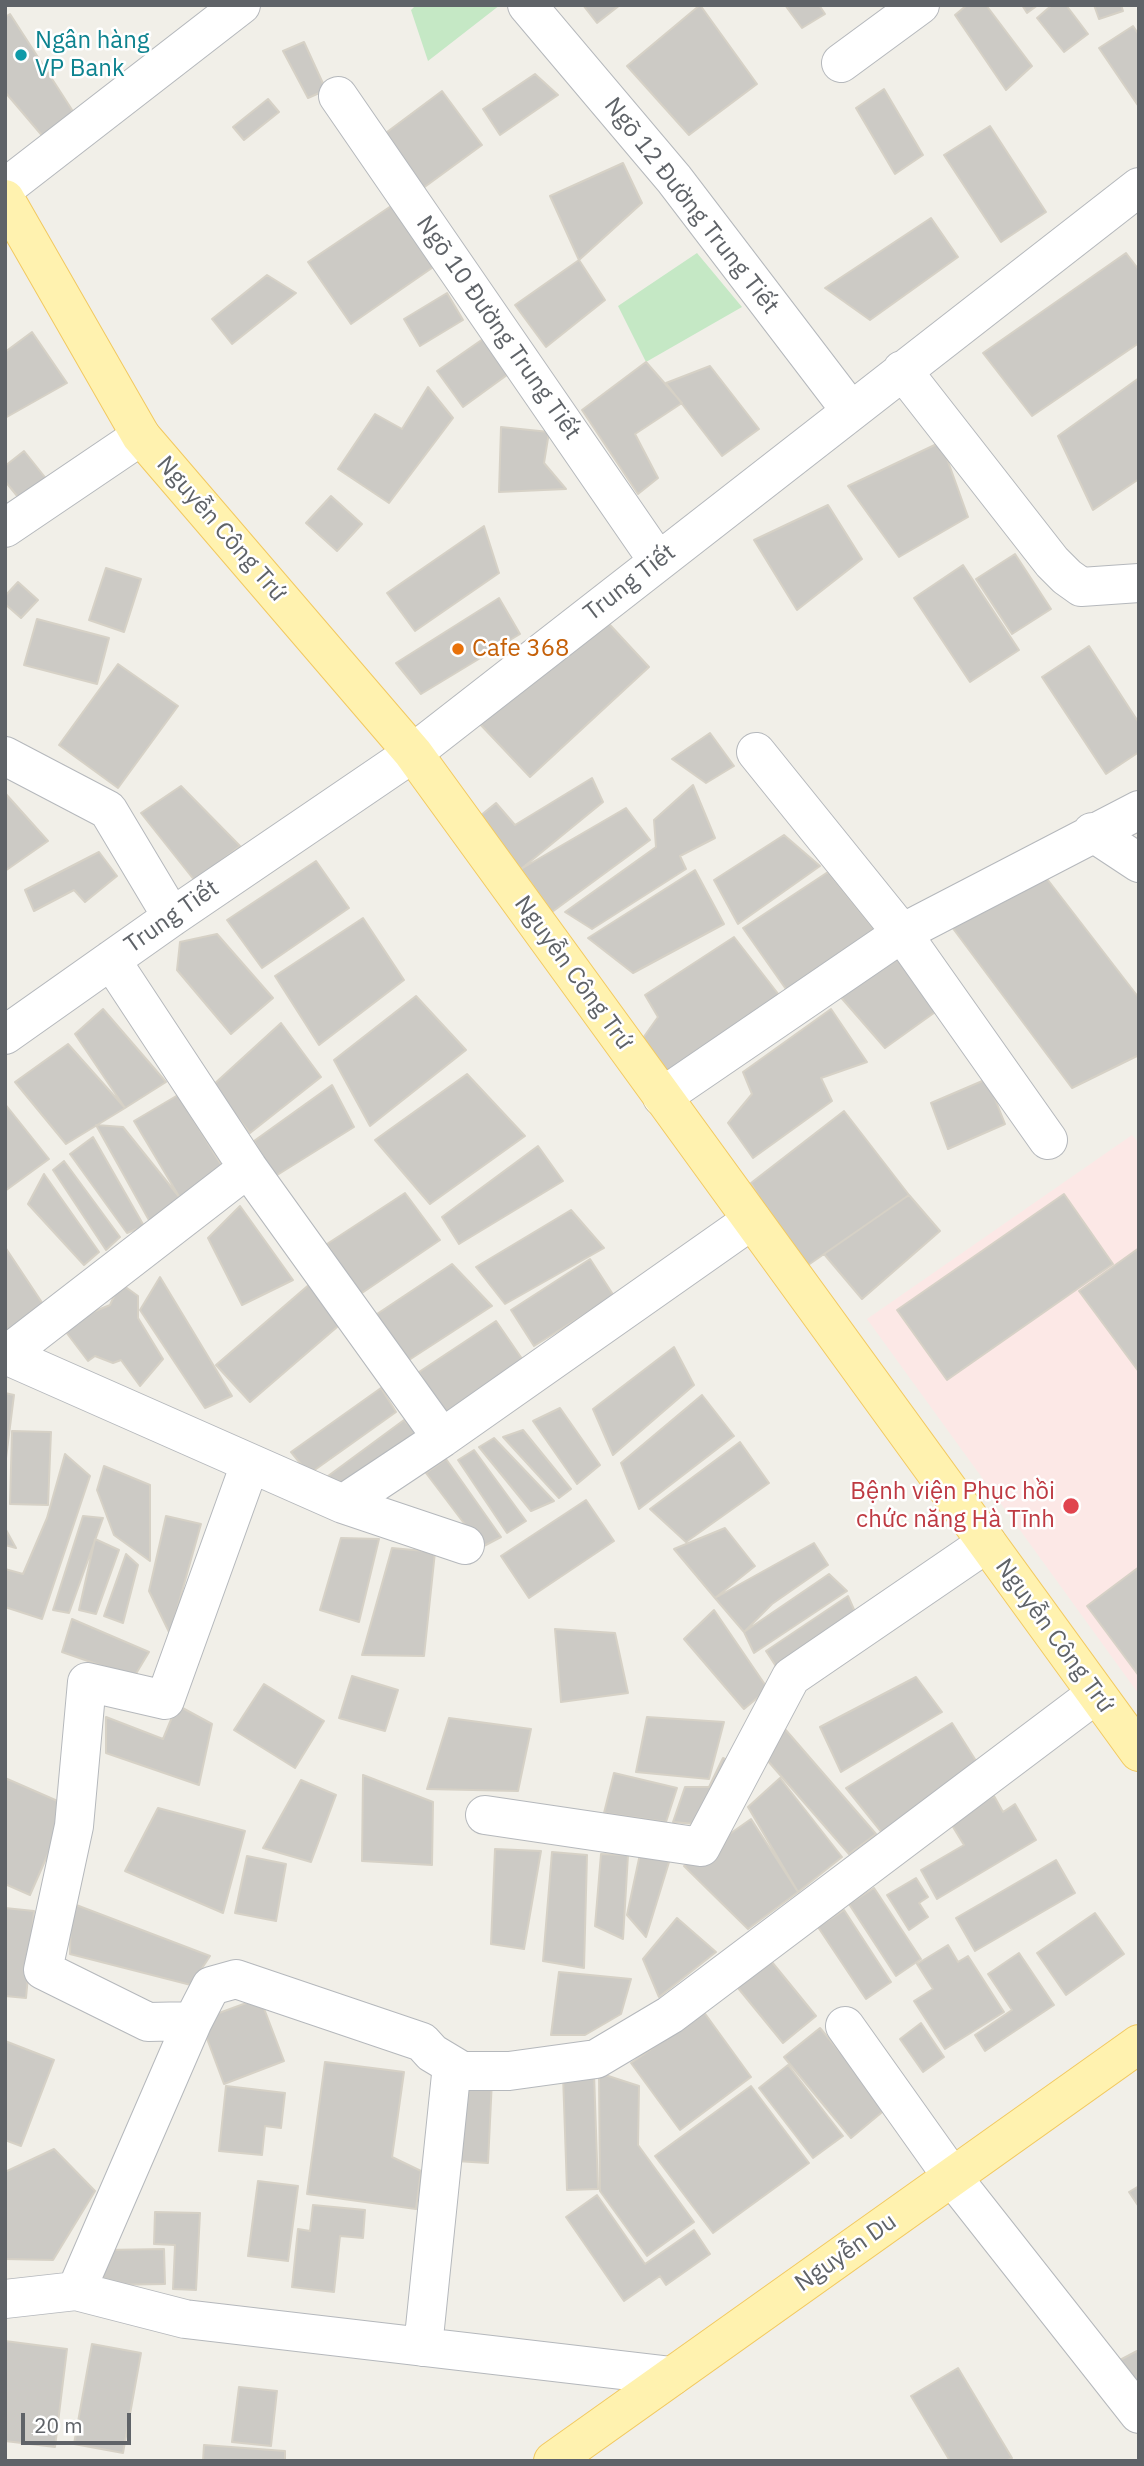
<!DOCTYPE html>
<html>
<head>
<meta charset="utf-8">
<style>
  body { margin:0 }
  #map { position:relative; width:1144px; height:2466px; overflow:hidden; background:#f1efe8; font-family:"IBM Plex Sans",sans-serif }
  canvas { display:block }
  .frame { position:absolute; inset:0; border:7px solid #5f6368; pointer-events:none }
  .scale { position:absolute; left:21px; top:2413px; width:110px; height:32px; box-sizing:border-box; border:4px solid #5f6368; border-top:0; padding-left:9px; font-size:21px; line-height:24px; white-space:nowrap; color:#5f6368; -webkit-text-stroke:5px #fff; paint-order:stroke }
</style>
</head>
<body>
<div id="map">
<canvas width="1144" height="2466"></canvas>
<div class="frame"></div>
<div class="scale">20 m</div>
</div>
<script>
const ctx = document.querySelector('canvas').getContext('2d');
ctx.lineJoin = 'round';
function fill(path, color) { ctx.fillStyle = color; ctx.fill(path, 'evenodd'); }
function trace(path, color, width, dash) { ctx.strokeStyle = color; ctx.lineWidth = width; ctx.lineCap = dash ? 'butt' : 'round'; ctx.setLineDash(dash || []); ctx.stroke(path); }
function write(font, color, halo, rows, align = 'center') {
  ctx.font = font + ' "IBM Plex Sans",sans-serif'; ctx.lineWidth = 5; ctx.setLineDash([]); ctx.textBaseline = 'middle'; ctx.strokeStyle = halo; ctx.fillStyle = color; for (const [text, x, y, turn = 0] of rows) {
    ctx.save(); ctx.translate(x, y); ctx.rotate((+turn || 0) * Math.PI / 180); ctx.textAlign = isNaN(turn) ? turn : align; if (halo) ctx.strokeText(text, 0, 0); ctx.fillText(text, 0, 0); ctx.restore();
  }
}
const medical = new Path2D(`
  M1132 1135 1139 1143 1138 1693 867 1319Z`);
const green = new Path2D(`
  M416 5H500L428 61 411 10Z
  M697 253 742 307 646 362 618 306Z`);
const building = new Path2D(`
  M583 5H620L597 23Z
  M700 5 757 84 689 135 627 66Z
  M785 5H819L825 14 802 28Z
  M967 5H986L1032 66 1006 90 955 15Z
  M1022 5H1038L1027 13Z
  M1052 5H1066L1088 34 1064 52 1037 18Z
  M1094 5H1121L1123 11 1099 19Z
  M10 14 76 116 45 139 5 92V17Z
  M1133 26 1139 35V107L1099 48Z
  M304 42 326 90 308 98 283 51Z
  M535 74 558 95 500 135 483 109Z
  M884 89 923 155 895 174 856 108Z
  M442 91 482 145 415 194 375 141Z
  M268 99 279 112 244 140 233 127Z
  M990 126 1046 212 1001 242 944 155Z
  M623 163 642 203 579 260 550 196Z
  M400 200 442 261 351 324 308 262Z
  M931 218 958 257 870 320 825 288Z
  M1126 253 1139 270V343L1032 416 983 353Z
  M579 260 605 300 546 347 515 305Z
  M267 275 296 293 232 344 212 319Z
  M447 293 463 320 420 346 404 319Z
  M32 332 67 383 5 418V352Z
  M493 332 518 367 463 407 437 371Z
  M646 362 682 403 635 434 658 478 638 494 582 410Z
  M710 366 759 429 722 456 666 383Z
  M1139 378V479L1093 510 1058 436Z
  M428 387 453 418 389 503 338 469 375 414 402 429Z
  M501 427 549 432 544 463 566 489 499 492Z
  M941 442 968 517 899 557 848 486Z
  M24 451 48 481 22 502 5 481V466Z
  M331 496 362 524 337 551 306 523Z
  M828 505 862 559 797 610 754 540Z
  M484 526 499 573 415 631 387 593Z
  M1015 554 1051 609 1012 634 976 579Z
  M963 565 1019 650 970 682 914 598Z
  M106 568 141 579 124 632 89 620Z
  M18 582 38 600 21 618 5 604V596Z
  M499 598 520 634 421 694 396 663Z
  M598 612 649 667 530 777 478 722Z
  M37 619 109 638 97 684 24 665Z
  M1089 646 1139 723V752L1106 774 1042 677Z
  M118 664 178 706 118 788 59 745Z
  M710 733 734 766 706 783 672 759Z
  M592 778 603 802 521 869 480 816 496 803 515 825Z
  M693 785 715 838 680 856 686 869 592 929 565 912 656 847 654 820Z
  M181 786 240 846 195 881 141 813Z
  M5 793 48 841 5 871Z
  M626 808 650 840 552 912 521 869Z
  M784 835 820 866 738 924 714 880Z
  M99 852 117 876 85 902 74 890 34 911 25 890Z
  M1027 853 1139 998V1055L1072 1088 940 911Z
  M316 861 349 908 262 968 227 920Z
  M695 870 724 924 633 973 588 938Z
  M828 872 874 929 788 992 743 928Z
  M363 918 404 980 319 1045 275 976Z
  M217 934 273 998 231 1034 177 970 180 942Z
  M734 937 779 995 664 1077 638 1045 658 1017 645 995Z
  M899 951 938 1010 885 1048 838 994Z
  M416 996 466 1050 370 1126 334 1060Z
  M103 1009 166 1082 125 1108 75 1034Z
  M831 1009 867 1062 821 1078 832 1101 753 1158 728 1123 752 1094 743 1072Z
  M281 1023 321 1077 250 1133 212 1086Z
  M68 1044 125 1108 66 1144 15 1082Z
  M467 1074 525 1136 430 1204 375 1140Z
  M987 1079 1005 1124 948 1149 931 1103Z
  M332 1085 354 1127 274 1177 254 1141Z
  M178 1095 222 1166 180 1198 134 1121Z
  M5 1104 49 1159 5 1191Z
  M844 1111 909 1195 801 1270 751 1183Z
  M96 1125 123 1127 180 1198 150 1222Z
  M93 1137 144 1226 127 1233 70 1154Z
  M538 1146 563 1181 459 1244 442 1217Z
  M64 1161 120 1237 106 1250 53 1170Z
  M44 1174 99 1252 84 1265 28 1204Z
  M405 1193 440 1240 359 1295 327 1244Z
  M1064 1194 1113 1264 947 1380 897 1310Z
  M909 1195 940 1231 862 1299 824 1254Z
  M240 1206 293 1280 242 1305 208 1238Z
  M571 1210 604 1248 505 1304 476 1267Z
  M5 1247 47 1310 5 1332Z
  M1139 1248V1372L1079 1291Z
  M590 1259 614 1296 534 1346 511 1310Z
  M452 1264 492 1306 409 1360 374 1316Z
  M160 1277 232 1396 205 1408 140 1310Z
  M318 1277 351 1315 250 1402 216 1365Z
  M120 1283 138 1296V1318L163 1359 140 1386 121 1360 113 1363 95 1356 88 1361 66 1332 88 1314 110 1305Z
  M496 1321 527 1366 450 1424 419 1372Z
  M674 1347 694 1385 613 1455 593 1409Z
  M381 1388 396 1412 309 1474 291 1452Z
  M5 1393 14 1395 5 1466Z
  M702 1395 734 1436 639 1509 621 1463Z
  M560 1408 600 1465 577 1484 533 1421Z
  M404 1420 422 1439 341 1496 324 1479Z
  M523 1430 571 1489 559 1498 503 1437Z
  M12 1431 51 1432 48 1505 10 1504Z
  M494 1438 554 1501 531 1511 479 1447Z
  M740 1442 769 1483 686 1542 650 1509Z
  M474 1450 526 1521 507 1533 458 1460Z
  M65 1454 90 1476 42 1619 5 1607V1569L23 1574 47 1518Z
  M446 1459 501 1537 482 1547 426 1473Z
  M104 1466 150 1485V1561L114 1535 97 1490Z
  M586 1500 614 1541 529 1598 501 1556Z
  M83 1516 103 1518 69 1613 53 1610Z
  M166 1516 201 1524 170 1634 149 1591Z
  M5 1528 16 1548 5 1545Z
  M725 1528 755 1566 715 1598 674 1549Z
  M341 1538 379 1539 359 1622 320 1610Z
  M95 1539 119 1550 96 1614 79 1610Z
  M814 1543 828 1565 772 1604 744 1632 715 1598Z
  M392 1548 435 1552 424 1656 362 1655Z
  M126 1554 138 1565 123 1623 104 1616Z
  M1139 1567V1676L1087 1606Z
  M829 1574 847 1591 754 1653 744 1632Z
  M848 1596 859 1621 783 1677 766 1651Z
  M714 1610 768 1689 744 1709 684 1639Z
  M72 1619 149 1652 134 1677 62 1652Z
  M555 1629 615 1633 628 1693 561 1702Z
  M352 1676 398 1690 385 1731 339 1718Z
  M916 1677 942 1712 841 1772 820 1727Z
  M264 1684 324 1721 295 1768 234 1730Z
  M177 1705 212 1724 199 1785 106 1753V1717L163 1739Z
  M647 1717 724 1722 709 1779 636 1772Z
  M449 1718 531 1729 518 1791 427 1789Z
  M778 1721 876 1834 849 1854 761 1753Z
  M952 1723 978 1764 883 1834 846 1788Z
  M723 1758 735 1764 706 1825 673 1822 685 1787H709Z
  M614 1773 677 1788 666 1822 604 1813Z
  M363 1775 433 1802 432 1865 362 1861Z
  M5 1778 69 1806 30 1895 5 1884Z
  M780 1778 842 1857 798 1892 748 1807Z
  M301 1780 336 1795 311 1862 263 1848Z
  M994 1796 1003 1812 1015 1804 1036 1840 937 1899 921 1870 964 1845 950 1822Z
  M158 1808 245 1831 223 1913 125 1871Z
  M751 1819 798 1892 748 1929 684 1866Z
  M495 1849 541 1851 524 1949 491 1944Z
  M552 1852 587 1855 584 1968 543 1961Z
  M601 1854 628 1855 623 1939 595 1926Z
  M640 1854 670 1859 646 1937 627 1915Z
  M247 1856 286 1864 276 1921 235 1913Z
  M1056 1860 1075 1893 975 1951 956 1918Z
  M916 1878 928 1897 919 1903 928 1917 909 1930 887 1895Z
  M874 1888 921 1959 896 1976 849 1904Z
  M71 1903 210 1956 191 1985 70 1954Z
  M5 1908 34 1911 26 1998 5 1996Z
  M844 1910 891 1982 866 1999 818 1927Z
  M1095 1913 1124 1954 1066 1995 1037 1953Z
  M677 1918 716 1952 659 1997 643 1959Z
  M948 1945 958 1962 968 1956 1004 2012 945 2049 914 2001 933 1989 917 1964Z
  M1019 1953 1054 2005 985 2051 975 2035 1012 2010 988 1974Z
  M767 1956 816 2016 783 2043 734 1983Z
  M559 1972 631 1979 621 2014 585 2035H551Z
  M260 1998 284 2061 224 2084 200 2020Z
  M698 2004 751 2077 680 2130 631 2063 660 2043Z
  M921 2023 944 2057 923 2072 900 2039Z
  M820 2028 887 2108 851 2138 784 2057Z
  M5 2041 54 2060 21 2146 5 2140Z
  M325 2062 404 2072 392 2157 421 2171 416 2209 307 2194Z
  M788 2065 843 2136 813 2158 759 2088Z
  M594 2073 598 2189 567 2190 563 2075Z
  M599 2073 639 2086 638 2145 694 2222 647 2256 600 2191Z
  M459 2078 492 2080 488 2163 456 2161Z
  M226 2086 285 2093 281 2128 265 2126 262 2155 219 2151Z
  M751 2086 809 2163 713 2233 655 2156Z
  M54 2149 95 2191 53 2260 5 2259V2172Z
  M258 2181 298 2186 288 2261 248 2256Z
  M1139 2186V2207L1129 2192Z
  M597 2195 645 2264 694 2230 710 2254 666 2285 660 2276 624 2301 566 2217Z
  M313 2205 365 2210 363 2238 340 2236 334 2292 292 2287 298 2229 310 2231Z
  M155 2212 200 2213 196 2290 173 2289 175 2245 154 2244Z
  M164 2249 165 2284 103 2285 104 2250Z
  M5 2341 67 2349 55 2447 5 2441Z
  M92 2344 141 2353 123 2453 74 2444Z
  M1139 2350V2399L1118 2361Z
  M958 2368 1012 2458 1006 2461H950L911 2396Z
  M239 2387 277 2391 271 2446 232 2442Z
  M204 2445 285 2451V2461H203Z`);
const minor = new Path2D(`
  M527 5 674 179 851 411
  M841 63 920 5
  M338 96 658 561
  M5 188 241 5
  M902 370 1052 562 1067 577 1081 587 1139 583
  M5 528 141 436
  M756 752 902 933 1048 1140
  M5 756 108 810 172 917
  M1092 832 1139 863
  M111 960 248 1168 442 1438
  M5 1035 172 917 413 753 1139 187
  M662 1097 902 933 1139 810
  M5 1356 248 1168
  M8 1356 343 1504 465 1545
  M343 1504 442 1438 752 1220
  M485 1815 701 1847 791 1677 987 1543
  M193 2021 211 1986 236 1979 422 2042 432 2053 462 2071H509L596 2059 670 2015 1096 1694
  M845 2026 953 2178 1139 2414
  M76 2291 193 2021 148 2022 43 1970 74 1826 87 1682 165 1700 250 1464
  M5 2299 76 2291 185 2319 672 2376
  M423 2347 452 2065`);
const major = new Path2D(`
  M5 199 141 436 413 753 1139 1752
  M553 2461 1139 2044`);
const markers = [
  [21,55,7,"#0f9aa8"],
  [458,649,7,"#e8710a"],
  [1071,1506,9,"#e0444e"]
];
const cultureNames = [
  ["Ngân hàng",35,41],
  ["VP Bank",35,69]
];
const streetNames = [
  ["Ngõ 12 Đường Trung Tiết",691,206,52],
  ["Ngõ 10 Đường Trung Tiết",498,328,55],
  ["Nguyễn Công Trứ",221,529,49],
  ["Trung Tiết",630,583,-38],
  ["Trung Tiết",172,917,-35],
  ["Nguyễn Công Trứ",573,973,54],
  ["Nguyễn Công Trứ",1054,1636,54],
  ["Nguyễn Du",846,2253,-35]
];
const foodNames = [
  ["Cafe 368",472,649]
];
const healthNames = [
  ["Bệnh viện Phục hồi",1055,1492],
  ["chức năng Hà Tĩnh",1055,1520]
];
fill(medical, '#fce8e6');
fill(green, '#c5e8c5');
fill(building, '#cccac5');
trace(building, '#d6d1c6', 2);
trace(minor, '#b5b8bc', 40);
trace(major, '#f2c960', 40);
trace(minor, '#fff', 38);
trace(major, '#fff2af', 38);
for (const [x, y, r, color] of markers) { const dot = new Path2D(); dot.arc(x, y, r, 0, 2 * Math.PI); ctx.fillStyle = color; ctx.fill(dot); trace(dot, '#fff', 2.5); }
write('24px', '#0d838f', '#fff', cultureNames, 'left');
write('24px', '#5f6368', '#fff', streetNames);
write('24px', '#c56008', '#fff', foodNames, 'left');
write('24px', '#be3a42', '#fff', healthNames, 'right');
</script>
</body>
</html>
